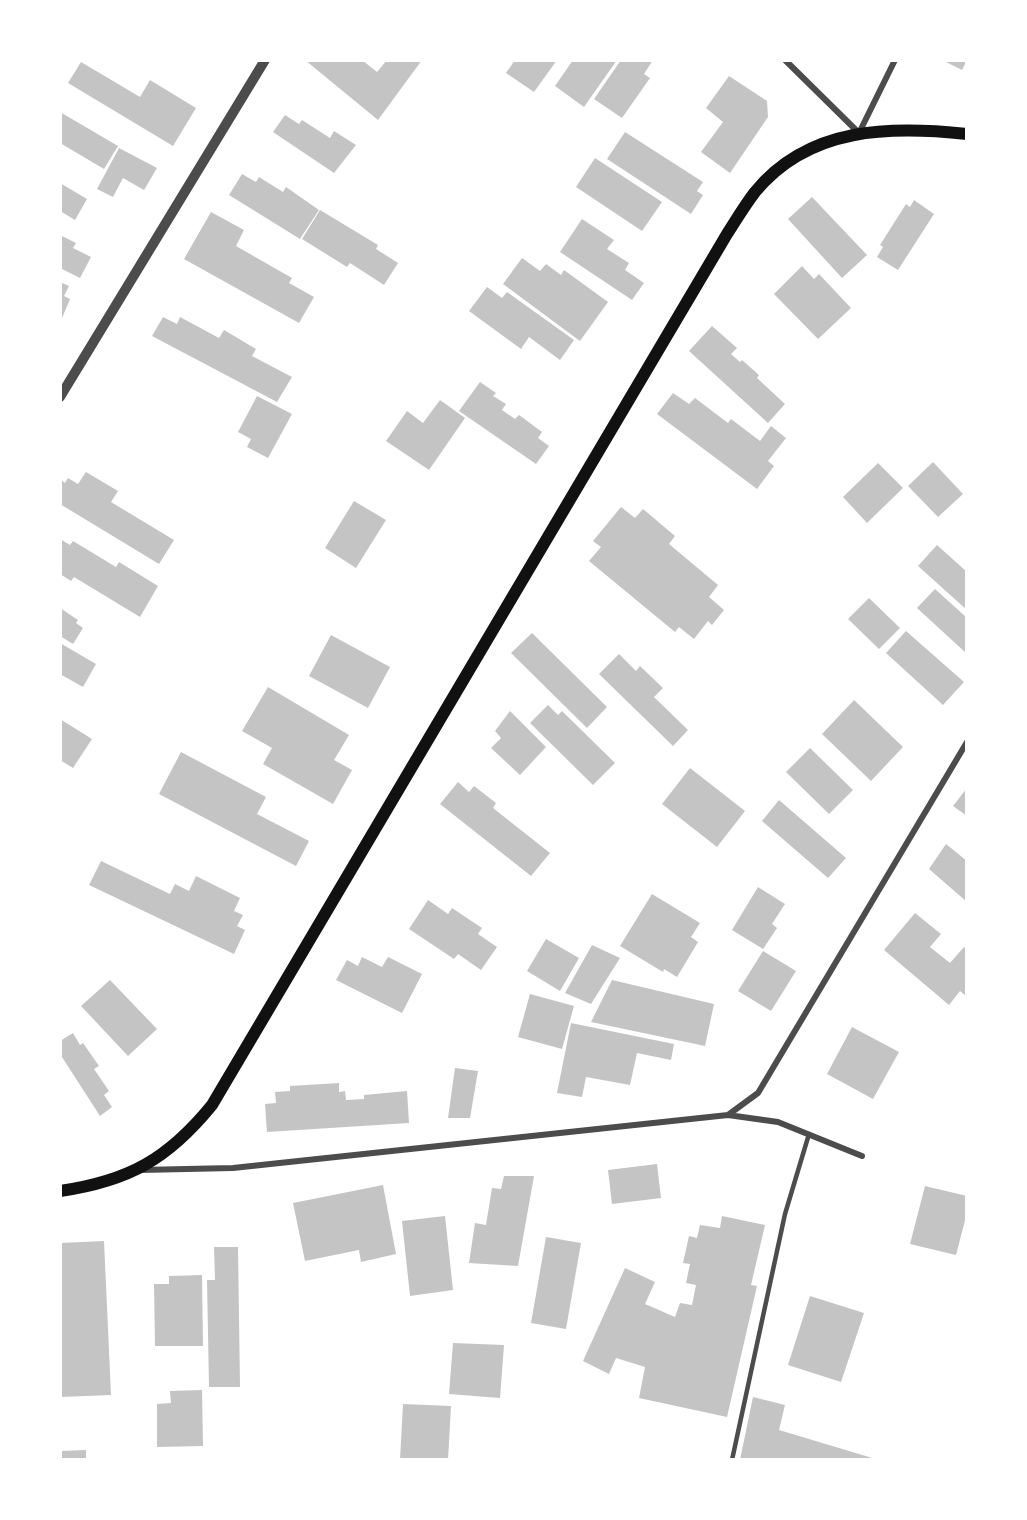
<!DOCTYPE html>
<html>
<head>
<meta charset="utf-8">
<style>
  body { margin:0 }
  #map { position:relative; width:1027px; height:1520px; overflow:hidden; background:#fff; font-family:Barlow,sans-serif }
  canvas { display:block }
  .frame { position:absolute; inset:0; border:62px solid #fff; pointer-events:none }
</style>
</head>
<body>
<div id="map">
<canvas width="1027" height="1520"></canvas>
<div class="frame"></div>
</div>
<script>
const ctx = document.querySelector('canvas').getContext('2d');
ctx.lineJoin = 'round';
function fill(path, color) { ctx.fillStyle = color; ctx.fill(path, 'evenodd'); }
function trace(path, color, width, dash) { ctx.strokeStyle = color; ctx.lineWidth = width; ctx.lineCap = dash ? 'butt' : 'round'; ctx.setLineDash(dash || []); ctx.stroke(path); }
const building = new Path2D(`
  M305 60H362L377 72 387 60H422L378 120Z
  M515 60H557L534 92 506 73Z
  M573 60H617L584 107 555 86Z
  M621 60H653L644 74 650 78 622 118 594 99Z
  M942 60H967L962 70Z
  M81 62 140 97 150 80 196 108 173 146 68 83Z
  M729 76 767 101 768 117 730 173 701 152 723 122 706 108Z
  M60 112 118 146 104 169 60 143Z
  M285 115 299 124 302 120 330 138 334 131 356 145 334 173 273 132Z
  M625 132 703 182 697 191 703 195 691 214 607 159Z
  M119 148 157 168 144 190 123 178 113 197 97 189Z
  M595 158 662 202 642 231 576 187Z
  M242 174 256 182 259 177 283 192 286 187 319 210 300 239 229 195Z
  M60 183 87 199 75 220 60 211Z
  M812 197 867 255 842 278 788 219Z
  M914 200 934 214 898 270 877 257 883 247 880 245 906 204 910 207Z
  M320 210 378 245 376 249 398 263 384 285 350 263 347 267 302 239Z
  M211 212 244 230 236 246 292 278 289 283 314 297 299 323 184 259Z
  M582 219 614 240 607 249 629 263 625 270 644 283 632 300 560 252Z
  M60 235 76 243 73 248 91 257 80 278 60 268Z
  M522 258 540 271 546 264 561 275 564 270 608 302 580 341 503 284Z
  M802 266 814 279 819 274 851 308 818 339 774 294Z
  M60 282 69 286 64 296 70 299 62 318 60 317Z
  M487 287 502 298 507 292 574 340 560 360 529 337 521 349 469 311Z
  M163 317 177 324 180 317 219 338 224 330 256 349 252 356 292 377 277 402 152 336Z
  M712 326 737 348 731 354 740 362 742 360 759 375 757 378 785 404 768 423 689 351Z
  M480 382 496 393 493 396 506 404 502 410 515 419 519 415 542 432 538 438 549 446 536 464 459 411Z
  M673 393 689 404 695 398 728 423 731 419 760 441 771 426 786 438 768 461 774 466 757 489 657 414Z
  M257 396 292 414 268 458 247 447 251 439 238 432Z
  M440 400 465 418 429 470 386 441 407 411 423 423Z
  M933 462 963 494 938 517 908 486Z
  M878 463 903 488 867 523 843 497Z
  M86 472 118 491 111 502 174 540 159 564 60 504V479L65 483 68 478 78 484Z
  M354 501 386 520 356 568 325 548Z
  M621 507 635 518 643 509 675 536 669 544 718 585 709 597 724 610 712 625 708 621 694 639 679 627 675 632 589 561 601 547 593 541Z
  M60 539 70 545 73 541 116 567 119 562 158 586 140 617 74 577 71 581 60 574Z
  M937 545 967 572V610L918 566Z
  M935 589 967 618 966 653 917 608Z
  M869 598 900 628 879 649 848 619Z
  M60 608 78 620 76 623 83 628 73 644 60 636Z
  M906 631 964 682 943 705 886 653Z
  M532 633 607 707 587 728 511 653Z
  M331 635 390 667 368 708 309 676Z
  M60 643 96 664 83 687 60 674Z
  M619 654 636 671 640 666 663 688 654 697 688 730 673 746 599 674Z
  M268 687 349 735 334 760 352 770 333 804 263 764 272 748 242 731Z
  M854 700 903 747 871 781 822 734Z
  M548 705 558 715 562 711 615 763 593 785 530 723Z
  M510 711 546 747 520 775 491 748 501 738 495 731Z
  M60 719 92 739 73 768 60 760Z
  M810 748 853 790 829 814 786 772Z
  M181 752 266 797 257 814 309 841 296 866 159 794Z
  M690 768 745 811 717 847 662 804Z
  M458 782 469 792 474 786 496 803 493 808 550 853 531 876 440 804Z
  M967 788V816L953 806Z
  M779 800 846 858 828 878 762 821Z
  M946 844 967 861V902L929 869Z
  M101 861 170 894 175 884 189 891 196 876 240 898 234 911 243 915 237 926 245 930 234 954 89 885Z
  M758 887 785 904 772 924 777 928 763 949 732 930Z
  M652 894 700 923 691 937 698 942 677 977 664 969 663 972 620 946Z
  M428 900 448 914 452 908 482 928 478 934 497 947 481 970 458 954 454 959 409 929Z
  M915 913 941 934 930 947 950 963 964 947 967 949V997L960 991 949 1005 884 950Z
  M546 939 579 958 560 991 527 971Z
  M592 945 620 958 591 1004 565 993Z
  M763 951 796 971 771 1011 738 991Z
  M362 957 382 967 388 957 422 974 402 1013 336 980 347 960 358 966Z
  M110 980 157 1029 128 1056 81 1006Z
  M612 980 714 1004 705 1046 591 1022Z
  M530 994 574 1006 562 1049 518 1037Z
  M571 1023 674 1044 671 1060 637 1053 630 1085 586 1077 582 1097 557 1093Z
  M852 1027 899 1052 873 1099 827 1074Z
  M73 1033 80 1045 83 1043 99 1066 94 1069 109 1091 104 1095 112 1107 100 1116 60 1054V1041Z
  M455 1068 478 1071 470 1118H448Z
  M339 1083V1092L345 1091 346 1100 364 1099V1095L407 1091 409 1123 267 1132 265 1104 276 1103 275 1092 290 1091V1086Z
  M657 1164 661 1198 612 1204 608 1170Z
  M504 1176H534L518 1266 469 1263 475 1223 486 1225 492 1188 501 1189Z
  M383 1185 396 1254 361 1262 359 1250 305 1261 293 1203Z
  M925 1186 967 1196V1213L956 1255 910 1244Z
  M445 1216 453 1290 410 1296 402 1221Z
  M722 1216 765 1225 751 1285 757 1286 727 1417 639 1398 645 1367 616 1358 609 1374 583 1361 625 1268 655 1282 645 1304 675 1317 680 1303 692 1305 696 1285 686 1283 690 1264 683 1263 689 1236 697 1238 700 1225 720 1228Z
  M546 1237 581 1243 566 1329 531 1323Z
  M104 1241 111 1395 60 1397V1243Z
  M214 1247H238L240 1387H209L207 1280H215Z
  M202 1275 203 1346H155L154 1284H169V1276Z
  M810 1296 864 1313 841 1382 788 1365Z
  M453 1343 504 1345 500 1398 449 1394Z
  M202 1390 203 1446 157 1447V1404L171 1403 170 1391Z
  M753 1397 785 1405 779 1430 879 1460H740Z
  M403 1404 451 1406 448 1460H400Z
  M86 1450V1460H60V1451Z`);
const service = new Path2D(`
  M732 1460 785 1214 809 1134`);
const minor = new Path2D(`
  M785 60 859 133 895 60
  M728 1115 758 1093 967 742
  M140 1170 233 1168 728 1115 778 1122 862 1156`);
const tertiary = new Path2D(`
  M60 397 265 60`);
const secondary = new Path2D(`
  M60 1191C129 1181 168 1159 212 1105L727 234C736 220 745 205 755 192 809 126 891 126 967 134`);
fill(building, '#c4c4c4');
trace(service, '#4c4c4c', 4.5);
trace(minor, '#4c4c4c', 6);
trace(tertiary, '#4c4c4c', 10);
trace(secondary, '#111', 12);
</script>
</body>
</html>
